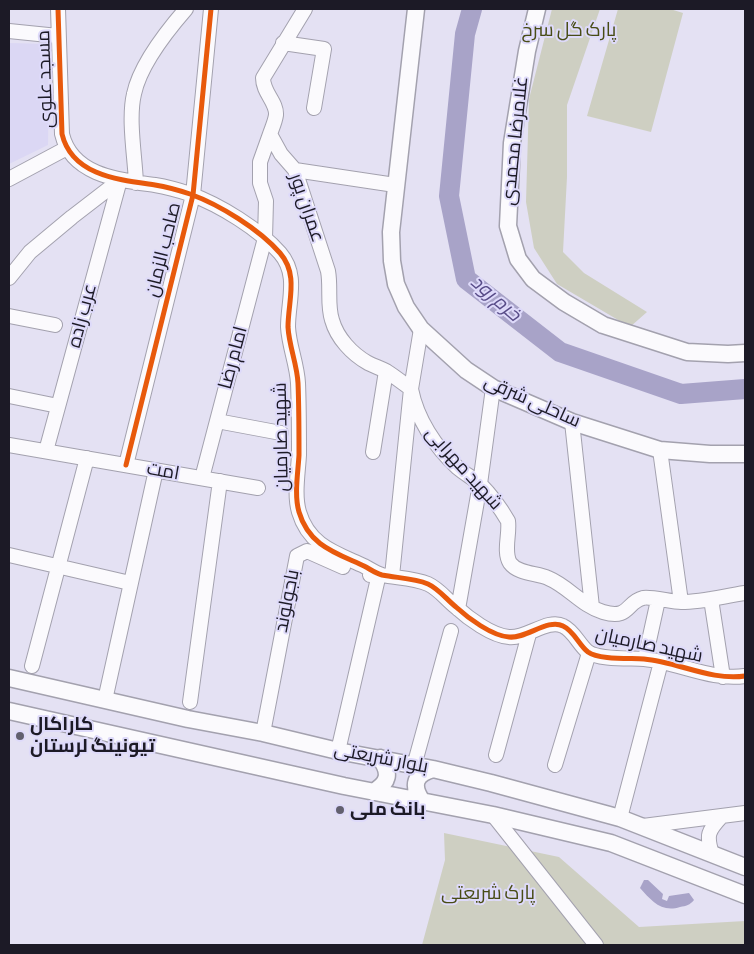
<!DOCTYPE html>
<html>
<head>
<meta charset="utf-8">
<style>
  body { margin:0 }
  #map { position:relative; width:754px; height:954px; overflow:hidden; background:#e4e1f3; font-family:"Sofia Sans Condensed",sans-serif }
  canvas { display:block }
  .frame { position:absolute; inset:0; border:10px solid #1c1a26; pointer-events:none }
</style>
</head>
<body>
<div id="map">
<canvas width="754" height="954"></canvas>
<div class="frame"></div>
</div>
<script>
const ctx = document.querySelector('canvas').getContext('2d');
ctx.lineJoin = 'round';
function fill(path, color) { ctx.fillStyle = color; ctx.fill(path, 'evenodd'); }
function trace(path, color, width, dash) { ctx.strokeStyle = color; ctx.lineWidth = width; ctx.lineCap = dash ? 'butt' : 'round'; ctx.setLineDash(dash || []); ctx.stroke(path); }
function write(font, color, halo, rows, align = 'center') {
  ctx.font = font + ' "Sofia Sans Condensed",Cairo,sans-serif'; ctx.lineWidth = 4; ctx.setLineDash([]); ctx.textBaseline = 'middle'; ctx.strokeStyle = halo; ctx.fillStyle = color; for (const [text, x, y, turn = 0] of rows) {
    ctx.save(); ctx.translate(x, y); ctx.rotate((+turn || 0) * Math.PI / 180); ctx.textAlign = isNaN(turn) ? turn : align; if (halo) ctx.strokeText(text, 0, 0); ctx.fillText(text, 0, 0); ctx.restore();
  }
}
const built = new Path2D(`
  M9 43 49 44 48 145 9 164Z`);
const green = new Path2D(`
  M552 9H600L567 105V177L563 252 584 273 647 312 630 327 557 284 534 248 526 202 529 99Z
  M618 9H670L683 13 651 132 587 116Z
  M444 833 559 857 639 927 745 921V945H422L445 860Z`);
const water = new Path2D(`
  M644 880H648L663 894 662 899 667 901 669 896 689 893 694 900C690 905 686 906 680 907 661 913 651 900 640 888Z`);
const river = new Path2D(`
  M472 9 465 34 449 196 466 279 560 352 681 394 745 389`);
const minor = new Path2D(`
  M58 9 62 134C72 176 120 180 155 185 167 187 178 190 190 194 220 205 259 229 280 253 299 275 288 301 288 327 289 346 297 364 298 383 299 407 299 431 299 455 298 473 294 495 299 512 309 546 336 553 364 566 370 569 375 573 382 575 397 578 414 578 428 584 439 589 447 600 456 607 468 618 492 636 509 637 526 639 548 618 563 626 574 631 579 645 588 652 599 660 630 658 644 659 678 662 711 681 745 676
  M305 9 263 78C263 93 277 102 276 115 275 122 272 128 270 134L281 154 295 170 328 271C331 287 327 305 332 320 337 338 352 354 368 363 374 366 380 368 386 371 394 376 403 383 411 389
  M9 31 58 36
  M283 43 324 49 314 108
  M295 170 395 185
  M9 179 67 148
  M136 183C135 157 128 119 134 94 140 65 166 32 186 9
  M9 278 30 252 72 217 120 180
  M9 316 55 325
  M411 389C417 419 435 447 458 468 465 474 473 478 480 484 490 494 501 509 508 521 510 534 503 551 510 563 518 574 537 573 548 578 568 586 582 606 603 612 630 620 626 602 643 598 649 596 672 602 681 602 703 602 724 596 745 593
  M9 396 58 406
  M217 421 281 433
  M572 422 592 607
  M9 445 258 488
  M660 450 681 602
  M46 451 120 180
  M373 452 386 371
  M126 465 193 195 211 9
  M202 478 265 238 266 201 260 183V162L270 134
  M9 555 130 583
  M392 576 411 389 421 329
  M711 599 723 677
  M458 609 480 484 493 388
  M645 659 658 600
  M32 666 87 458
  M105 700 156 470
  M190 702 220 481
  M263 733 297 556 307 551 343 567
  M338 751 379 574 370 575
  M496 755 529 634
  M555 765 589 653
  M414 766 451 631
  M493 815 596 945
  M620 818 661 662
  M643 826 745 813
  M712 854C706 835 708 831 721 817`);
const major = new Path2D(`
  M416 9 391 232 392 261 396 284 406 307 421 329 466 370 493 388 572 422 660 450 710 454H745
  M537 9 527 51 512 143 508 226 518 259 533 279 564 302 603 325 687 352 728 354 745 353
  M9 678 188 719 263 733 338 751 433 769 491 783 620 818 745 867
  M9 711 344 786 493 815 611 843 745 895
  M373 792C389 783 391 773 380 758
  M422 801C411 785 415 774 433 769`);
const cycleway = new Path2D(`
  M58 9 62 134C72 176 120 180 155 185 167 187 178 190 190 194 220 205 259 229 280 253 299 275 288 301 288 327 289 346 297 364 298 383 299 407 299 431 299 455 298 473 294 495 299 512 309 546 336 553 364 566 370 569 375 573 382 575 397 578 414 578 428 584 439 589 447 600 456 607 468 618 492 636 509 637 526 639 548 618 563 626 574 631 579 645 588 652 599 660 630 658 644 659 678 662 711 681 745 676
  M126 465 193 195 211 9`);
const markers = [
  [20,736,5,"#62606e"],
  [340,810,5,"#62606e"]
];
const parkNames = [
  ["پارک گل سرخ",569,31],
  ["پارک شریعتی",488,894]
];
const streetNames = [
  ["مسجد علوی",46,79,-92],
  ["غلامرضا محمدی",516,141,-84],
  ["عمران پور",306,208,71],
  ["صاحب الزمان",164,250,-76],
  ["عرب زاده",83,316,-75],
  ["امام رضا",234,358,-75],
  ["ساحلی شرقی",532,402,24],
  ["شهید صارمیان",282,437,-91],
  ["شهید مهرابی",463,469,48],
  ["امت",163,472,10],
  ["باجولوند",288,601,-79],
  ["شهید صارمیان",649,646,12],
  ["بلوار شریعتی",381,759,11]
];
const poiNames = [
  ["کاراکال",30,725],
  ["تیونینگ لرستان",30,747],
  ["بانک ملی",350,810]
];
const waterNames = [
  ["خرم رود",495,299,41]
];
fill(built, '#dbd7f4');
fill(green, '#cecfc2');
fill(water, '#a8a3c8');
trace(river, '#a8a3c8', 20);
trace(minor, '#a3a1ae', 16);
trace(major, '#a3a1ae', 19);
trace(minor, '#fbfafd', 14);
trace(major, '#fbfafd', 16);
trace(cycleway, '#e8590c', 5);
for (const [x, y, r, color] of markers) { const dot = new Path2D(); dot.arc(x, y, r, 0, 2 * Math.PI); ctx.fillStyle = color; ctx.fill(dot); trace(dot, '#dedafa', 2); }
write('19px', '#484c15', '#dedafa', parkNames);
write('19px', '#1c1a26', '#dedafa', streetNames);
write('bold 19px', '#1c1a26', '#dedafa', poiNames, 'left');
write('italic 20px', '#584c88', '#dedafa', waterNames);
</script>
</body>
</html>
